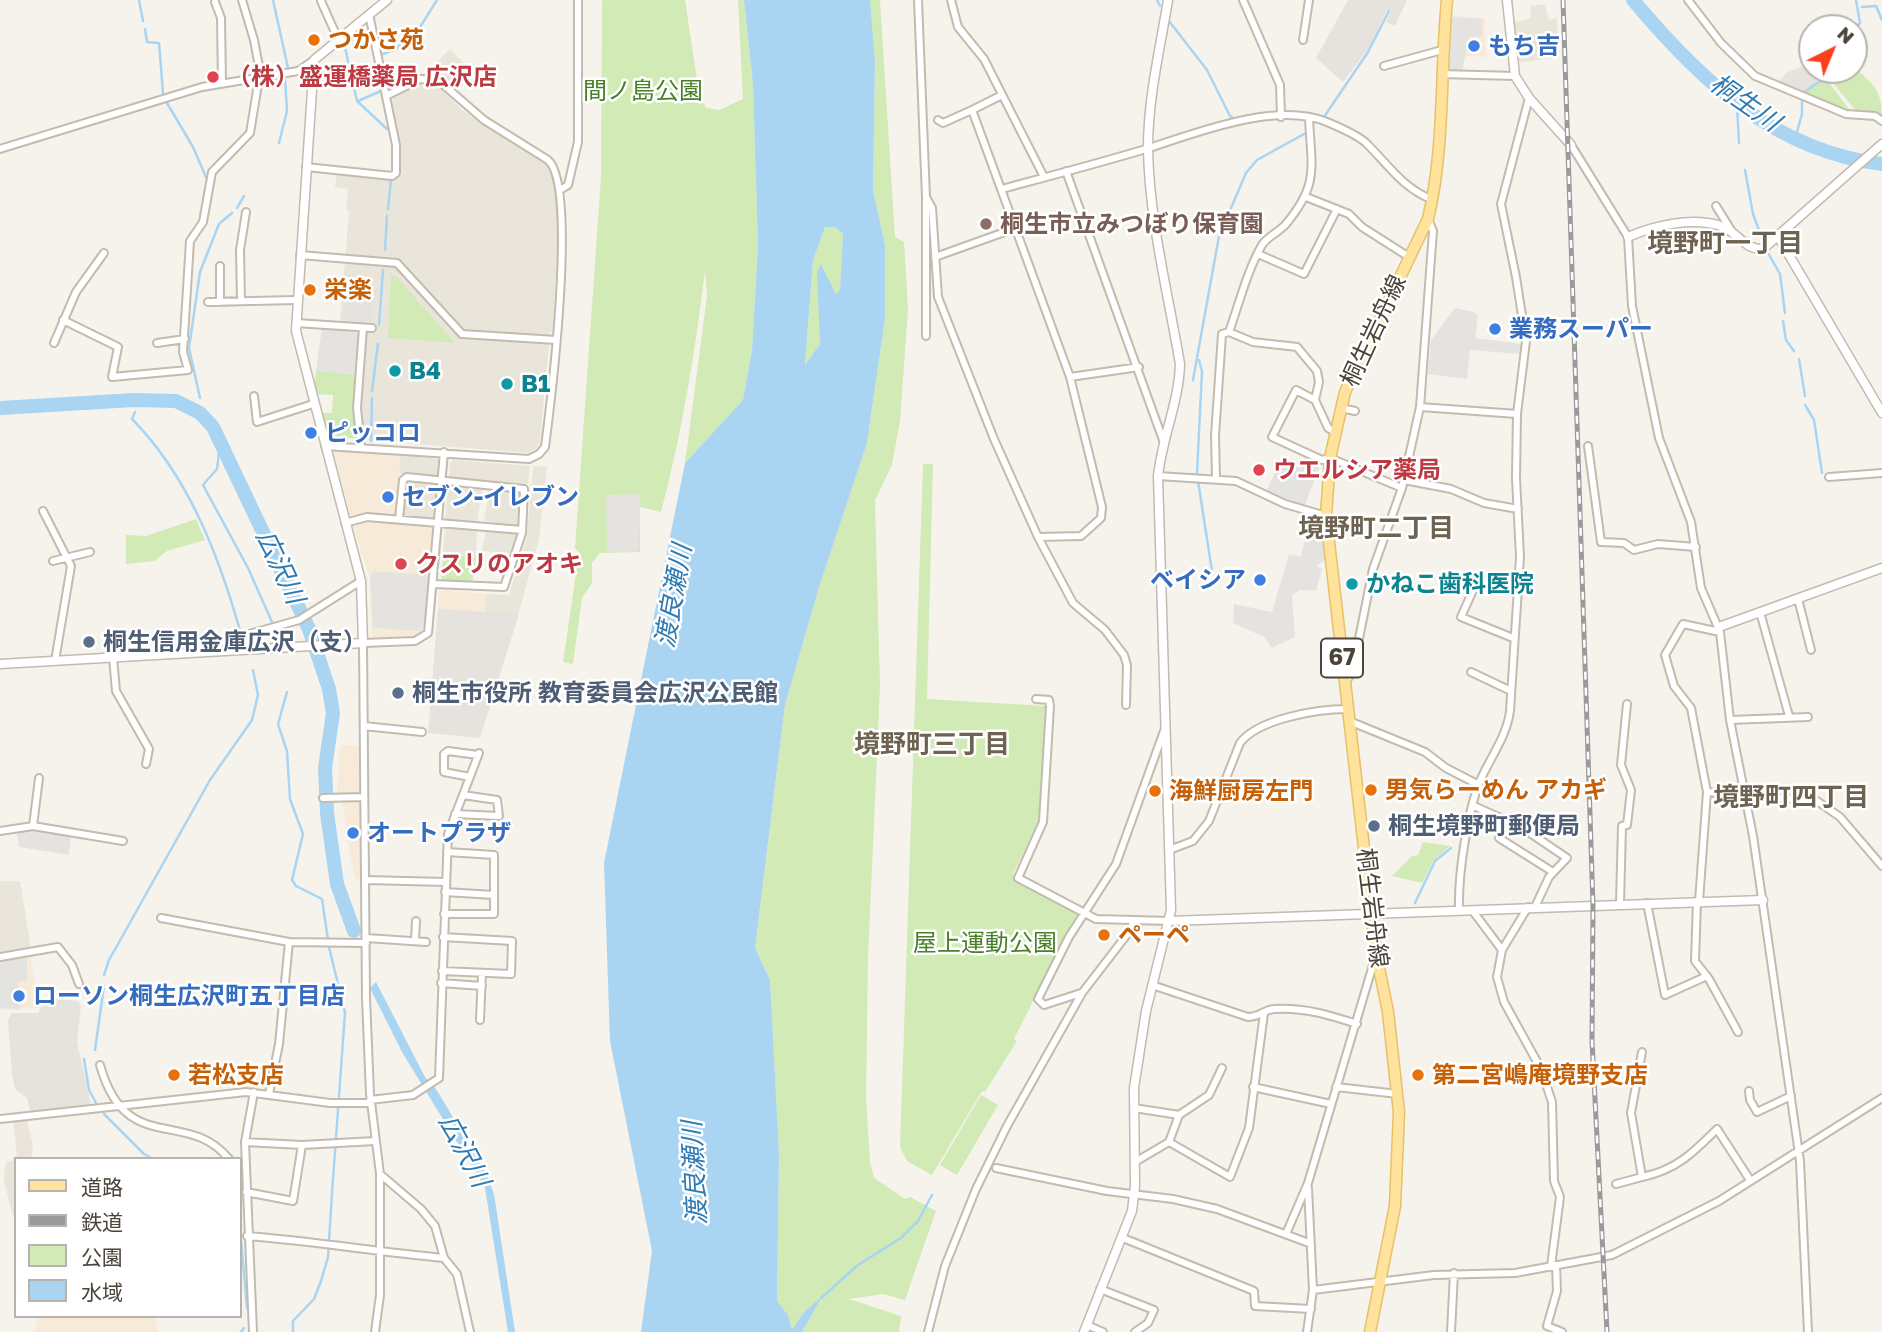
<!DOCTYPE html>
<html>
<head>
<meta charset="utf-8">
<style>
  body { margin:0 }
  #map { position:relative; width:1882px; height:1332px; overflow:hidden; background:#f6f3ec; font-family:"Golos Text","Noto Sans JP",sans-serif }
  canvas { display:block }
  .legend { position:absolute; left:14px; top:1157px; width:228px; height:161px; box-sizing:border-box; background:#fff; border:2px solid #b7b4b0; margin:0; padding:9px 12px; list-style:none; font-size:21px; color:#4b4439 }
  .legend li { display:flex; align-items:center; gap:14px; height:35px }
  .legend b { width:35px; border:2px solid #b7b4b0 }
  .north { position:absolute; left:1798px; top:14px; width:70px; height:70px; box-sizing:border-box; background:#fff; border:2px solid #b7b4b0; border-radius:50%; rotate:43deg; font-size:19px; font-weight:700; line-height:28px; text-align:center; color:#4b4439 }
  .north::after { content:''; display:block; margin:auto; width:24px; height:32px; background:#fc3f1d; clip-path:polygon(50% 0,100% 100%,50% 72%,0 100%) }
</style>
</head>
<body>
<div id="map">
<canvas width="1882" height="1332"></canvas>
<ul class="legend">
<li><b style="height:9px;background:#ffe39c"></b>道路</li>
<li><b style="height:9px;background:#9a9a9a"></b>鉄道</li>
<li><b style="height:19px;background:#d2eab5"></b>公園</li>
<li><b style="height:19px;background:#a9d4f2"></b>水域</li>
</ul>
<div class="north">N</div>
</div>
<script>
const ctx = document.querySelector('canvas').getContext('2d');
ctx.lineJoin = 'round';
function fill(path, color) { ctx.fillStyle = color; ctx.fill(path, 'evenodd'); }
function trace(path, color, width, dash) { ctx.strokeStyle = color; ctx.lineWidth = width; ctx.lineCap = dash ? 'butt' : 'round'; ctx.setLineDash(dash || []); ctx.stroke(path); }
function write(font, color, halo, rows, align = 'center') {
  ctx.font = font + ' "Golos Text","Noto Sans JP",sans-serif'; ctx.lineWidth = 5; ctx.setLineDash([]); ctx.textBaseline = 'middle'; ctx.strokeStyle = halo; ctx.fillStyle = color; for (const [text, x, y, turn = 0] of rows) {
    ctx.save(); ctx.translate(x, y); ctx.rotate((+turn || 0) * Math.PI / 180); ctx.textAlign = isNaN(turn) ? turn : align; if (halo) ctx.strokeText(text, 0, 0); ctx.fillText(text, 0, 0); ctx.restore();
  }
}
const residential = new Path2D(`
  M1545 4 1549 20 1557 18 1558 57 1517 63 1514 23 1531 18 1530 6Z
  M450 49 474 73 455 92 434 65Z
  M424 82 438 86 462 110 547 164 553 172 559 215 553 331 550 332 540 441 537 448 530 453 365 440 361 410 365 345 366 331 373 332 374 326 340 322 349 212 346 209 348 189 335 187 337 173 399 177 400 144 392 102 394 96Z
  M400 455 437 459 440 462 439 473 435 476 399 474Z
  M453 460 530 466 528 484 449 478 450 463Z
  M533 466 547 467 539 540 518 615 485 613 486 594 509 595 527 535Z
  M408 480 435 483 438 486 435 516 432 519 406 517 403 513 405 484Z
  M448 484 479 486 482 489 477 523 445 520Z
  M490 487 518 489 521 493 519 523 516 526 484 521Z
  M445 526 477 529 476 557 443 554Z
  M486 529 515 532 517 536 512 553 482 551Z
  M0 881H20L31 948 26 951 0 953Z
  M27 1120 33 1146 31 1159H16V1218L13 1217 4 1181 5 1167 7 1161H12L17 1155 13 1121Z`);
const commercial = new Path2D(`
  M1451 16 1485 18 1486 57 1464 56 1462 71 1451 70 1448 66Z
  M336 450 400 455 397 513 393 516 350 515 334 453Z
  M367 521 431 526 434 529 427 624 417 635 375 639 371 633 370 578 353 527Z
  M443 590 486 594 485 613 438 609 439 594Z
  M340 745 359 746V795H337Z
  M342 799 360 800 361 883 354 877Z
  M30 957 40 1008 0 1010V960Z
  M38 1316H155L158 1332H35Z`);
const industrial = new Path2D(`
  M1348 0H1407L1395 26 1386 22 1391 11 1387 10 1371 45 1343 82 1316 58Z
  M1811 62 1812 70H1819L1823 79 1802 92 1778 83 1786 73Z
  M438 609 519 614 480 738 428 733Z
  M41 998 78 1001 81 1005 77 1042 91 1105 30 1111 27 1098 15 1089 12 1075 8 1020 12 1013H39Z`);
const green = new Path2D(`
  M602 0H685L699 93 706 108 719 110 743 99 738 0H744L753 85 758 246 752 350 743 400 685 463 707 296 705 271C695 352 682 433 661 512L640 507V552L600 553 592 563V583L582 598 573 664 563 662 579 553 575 548 601 177Z
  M870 0H880L895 237 904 242 908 309 900 421 892 465 875 500 880 687 868 958 866 1098 870 1162 874 1178 905 1199 910 1197 936 1211 905 1300 883 1294 849 1299 901 1316 899 1332H802L821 1299 805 1311 792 1331 788 1315 777 1301 779 1153 770 980 755 948 785 705 819 587 867 443 885 319V245L873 190 875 61Z
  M1854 67C1873 84 1882 90 1882 117L1857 112 1833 83 1838 70H1854Z
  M1822 70H1834L1830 84 1852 113 1804 92 1827 79Z
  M825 227H835L843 234 840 289 836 295 822 265 820 344 805 366 813 260Z
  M391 275 396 276 455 343 388 338Z
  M316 371 356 374 354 411 358 439 327 436 321 413H332L333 395 316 394 312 380 315 381Z
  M923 464H933L927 699 1046 706 1041 818 1013 874 1016 883 1052 897 1077 914 1014 1039 1017 1041 985 1092 982 1091 932 1175 907 1161 900 1147Z
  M196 519 205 540 167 551 154 561 126 564V535L146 536Z
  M443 554 476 557 472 584 443 581 441 578Z
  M1423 842 1450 846 1434 860 1422 883 1392 876 1412 856 1418 855Z
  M981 1095 998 1105 957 1175 940 1165Z`);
const parking = new Path2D(`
  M1452 17 1482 19V37L1469 36 1462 71 1451 70 1448 66Z
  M345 286 374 288 372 322 343 320Z
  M1455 308 1474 312 1478 316 1475 338 1522 344 1521 354 1470 350 1467 379 1428 374 1431 340Z
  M322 328 359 333 356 374 316 371Z
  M1306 456 1321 462 1304 508 1266 492 1282 458 1300 468Z
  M640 494 639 551 607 552 606 495Z
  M1313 530 1323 531 1325 560 1316 566 1322 569 1316 591 1300 590 1292 595 1295 637 1272 648 1264 637 1233 623 1234 604 1272 612 1289 554 1301 557 1306 534 1313 536Z
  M373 571 429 575 428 608 421 631 373 628 370 578Z
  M28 829 71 837 69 855 19 847 17 831Z
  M27 958V981L18 982 20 1010 0 1007V961Z`);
const water = new Path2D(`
  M744 0H870L875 61 873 190 885 245V319L867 443 819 587 785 705 755 948 770 980 779 1153 777 1301 788 1315 792 1330 805 1311 822 1297 802 1332H641L652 1251 610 1041 604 863 685 463 743 400 752 350 758 246 753 85ZM825 227H835L843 234 840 289 836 294 821 264 817 273 820 344 805 365 813 260Z
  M376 982 425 1077 436 1089 484 1169 494 1194 515 1332H508L485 1188 402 1052 370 988Z`);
const stream = new Path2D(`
  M139 0 143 21
  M273 0 288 68
  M1157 0 1160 6
  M1862 7 1876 6 1882 20
  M1169 21 1207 70 1230 116 1235 119
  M145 29 147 42 159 43 163 93
  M1854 29 1860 23 1856 0
  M344 43 357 101 387 129
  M383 54 396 49 404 41 410 43 437 0
  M1804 92 1825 78 1820 70
  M358 101 381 91 380 84
  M167 103 193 147 206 177
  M1737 104 1739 143
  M1324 117 1368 52 1389 11
  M1795 139 1802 114V102
  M279 143 287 111 285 79
  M1745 170 1753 214 1763 241
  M237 208 244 196
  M388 209 391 179
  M385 250 387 216
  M1768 253 1780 274 1785 313
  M1783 321 1786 340 1794 351
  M379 325 383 270
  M1799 359 1805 396
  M1193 380 1219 236 1246 173 1257 160 1304 134
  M372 391 378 344
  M200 398 189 348 200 272 219 224 232 213
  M1805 405 1814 420 1822 473
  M135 412 132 419C189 477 219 556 241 634
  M371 441 372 398
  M225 449 219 452 217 469 203 485 248 568 272 622
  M1197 473 1202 371 1199 360
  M1198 481 1212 571
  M287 692 278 724 287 751 290 799 303 834 292 880 296 886 322 899 329 947 345 1013 332 1193 328 1257 321 1281 314 1299 293 1321V1332
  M1415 903 1435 861 1451 848
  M104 975 109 960 210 780 252 720 258 695 253 670
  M95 1050 104 986
  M84 1059 89 1090 96 1103
  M104 1114 144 1154 153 1159
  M240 1228 247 1308
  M821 1298 858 1265 901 1238 918 1221 932 1195
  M241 1332 244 1328`);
const river = new Path2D(`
  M1633 0C1700 80 1774 151 1882 164
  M0 408 134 400 176 401 200 413 213 427 309 629 329 689 333 713 325 768 327 813 337 884 354 931`);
const minor = new Path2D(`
  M918 0 926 197V336
  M951 0 958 27 984 59 1044 177
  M1243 0 1280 85 1281 117
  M1688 0 1721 43 1755 76 1846 114 1875 116 1882 121
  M321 1 338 39
  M215 2 221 18 222 83
  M1303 40 1309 0
  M1384 66 1442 50
  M1441 74 1515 76
  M1002 95 972 110 1070 377 1102 507 1101 518 1081 536 1038 537
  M938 120 943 123 972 110
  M1571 145 1628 237 1632 306 1659 438 1691 522 1701 588 1720 632 1730 720 1753 836 1800 1161 1808 1332
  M0 149 202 87 298 71 314 60
  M306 167 392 176 396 173V145L369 14
  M1066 171 1163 440
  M1002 189C1050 176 1099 163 1146 149 1196 133 1275 101 1327 122 1339 127 1355 134 1365 142 1388 164 1402 188 1433 200
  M560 190 568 185 578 142V0
  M926 197 932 208 938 297 994 439 1038 537 1073 603 1105 630 1124 655 1127 665 1126 705
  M1306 197 1349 214 1362 227 1409 257
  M1716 206 1731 230
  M1258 254 1304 274 1337 209
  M300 255 397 263 462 334 556 340
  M935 257 1016 228
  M241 301 240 250 246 212
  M208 302 296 300
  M220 302V266
  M63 320 118 347 112 377 188 370 183 352 190 241 203 222 212 172 250 133 260 72 254 40 242 0
  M296 323 372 328
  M1229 332 1253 342 1297 347 1317 371 1319 382 1315 400 1328 428 1335 432
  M54 343 76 292 104 253
  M157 343 185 339
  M1070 377 1139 367
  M254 396 257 422 313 404
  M1315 400 1296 390 1272 437 1322 460 1330 458 1402 488
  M1420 407 1517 414
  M1341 408 1355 411
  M325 446 529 459 539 454 545 447C551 401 578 186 548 160L484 120 438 80 420 79 386 96
  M361 446 357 408 363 328
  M1588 446 1601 542 1624 543 1634 550 1658 544 1696 547
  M1158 476 1236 481 1285 504 1326 516
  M1829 477 1882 473
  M1216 478 1215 436 1222 334 1229 332C1239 304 1247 271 1262 245 1267 237 1279 232 1286 224 1320 183 1311 167 1309 118
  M1404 480 1451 489 1484 503 1518 509
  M43 511 71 566 55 661
  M399 519 403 480 407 477 524 489 522 533 504 587 434 584
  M345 523 367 517 522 530
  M53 561 90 552
  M1798 599 1811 650
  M1760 612 1789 716
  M1513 638 1461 617 1478 579 1518 590
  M207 652 214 644 299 620 361 581
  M113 657 116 691 149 749 146 764
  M1471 672 1511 691
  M1346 681 1352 673 1373 569 1402 488 1420 407 1433 231 1428 219
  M1036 699 1049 700 1050 706 1043 822 1018 878 1096 919 1170 921
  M1730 720 1808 717
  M1349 721 1425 752 1446 768 1479 785
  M364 726 422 732
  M470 777 444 772V754L448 751 478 755
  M1707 792 1817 801 1840 817 1882 866
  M323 798 364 797
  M1474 806 1521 827 1567 858 1549 877 1535 907
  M455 814 499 816 497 800 463 795
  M33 826 39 778
  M0 831 33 826 123 841
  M1499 838 1553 872
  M1169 850 1193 841 1209 821 1240 743C1258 719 1317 709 1347 709
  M365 880 446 882
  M445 892 494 895
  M1699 901 1707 792 1691 708 1674 686 1665 655 1683 624 1720 632
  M1697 902 1695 961 1709 979 1738 1032
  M1647 903 1665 995 1707 976
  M1620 904 1622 826 1627 825 1631 790 1621 765 1627 704
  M1528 907 1502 950 1497 977 1504 1002 1541 1069 1552 1102 1554 1181 1560 1197 1551 1266
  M1459 910C1458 875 1467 813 1480 781 1490 758 1507 736 1510 711L1520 557 1516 478 1517 414 1526 341 1516 277 1501 204 1529 98
  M1472 910 1502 950
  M444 914H494V855L447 852
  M161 918 289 942 366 943
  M366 938 426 942
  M415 941 416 921
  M0 957 58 947 72 965 79 984
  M442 971 511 974 512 941 443 937
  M441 983 482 986
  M1152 985 1248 1017C1259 1017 1264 1010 1274 1009 1304 1007 1329 1015 1357 1024
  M1081 993 1044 1005 1038 999 1069 937 1116 864 1164 731
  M480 1020 482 974
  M1642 1052 1631 1113 1642 1177C1676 1170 1693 1153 1717 1129L1750 1180
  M100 1065C126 1158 187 1107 229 1159
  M1253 1087 1331 1104
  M1336 1087 1398 1094
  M1749 1091 1750 1100 1757 1112 1791 1096
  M269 1094 279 1044 289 942
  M370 1100 413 1095 439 1078 448 834 479 753
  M1134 1108 1179 1115
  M0 1119 246 1092 330 1103H371
  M245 1142 302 1145 375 1141
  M1169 1142 1179 1115 1209 1095 1222 1068
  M1135 1162 1169 1142 1230 1177 1249 1128 1264 1013
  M996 1168 1107 1191 1173 1199 1217 1209 1309 1243
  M380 1174 421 1209 435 1226 444 1258
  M1616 1184 1642 1177
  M246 1192 293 1201 302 1145
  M1286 1234 1308 1183 1376 955
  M247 1236C313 1241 378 1252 444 1258L457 1274 470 1332
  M1123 1238 1254 1291 1255 1306 1311 1309
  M1556 1265 1557 1291 1547 1326 1562 1332
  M1100 1289 1154 1310 1148 1323 1135 1332
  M1313 1290 1434 1275 1515 1273 1612 1255 1719 1201 1882 1098
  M1087 1325 1103 1332
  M253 1332 245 1142 254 1092
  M375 1332 380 1295V1174L370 1094 366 998 363 643 415 641 428 633 444 452
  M928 1332 945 1266 976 1189 1007 1126 1082 993 1129 932 1133 923
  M1307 1332 1313 1290 1308 1188
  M1451 1332 1454 1273`);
const tertiary = new Path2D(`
  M1507 0 1515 76 1529 98 1571 145
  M1628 237C1655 225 1692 217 1721 226 1737 231 1747 253 1764 248L1882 144
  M1779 238 1882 413
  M1719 627 1882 568
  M0 664 363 643 361 581 296 331 314 60 387 0
  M1170 921 1763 900
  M1084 1332 1132 1211 1135 1186 1134 1088 1146 1011 1171 910 1158 476C1162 438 1179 402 1180 364 1168 293 1149 219 1148 148 1148 98 1160 49 1168 0`);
const primary = new Path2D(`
  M1370 1332 1395 1206 1399 1112 1388 1012 1376 953 1326 516 1330 458 1345 392 1428 219C1445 148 1440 73 1447 0`);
const rail = new Path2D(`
  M1563 0 1593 905 1592 1041 1607 1332`);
const markers = [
  [314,40,7,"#e8710a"],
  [1474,46,7,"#3f7fe0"],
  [213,77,7,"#e0444e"],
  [986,224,7,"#8d6e63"],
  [310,290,7,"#e8710a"],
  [1495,329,7,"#3f7fe0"],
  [395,371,7,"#0f9aa8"],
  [507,384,7,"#0f9aa8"],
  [311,433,7,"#3f7fe0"],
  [1259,470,7,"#e0444e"],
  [388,497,7,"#3f7fe0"],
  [401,564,7,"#e0444e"],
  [1260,580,7,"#3f7fe0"],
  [1352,584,7,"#0f9aa8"],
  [89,642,7,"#5c6f8a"],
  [398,693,7,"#5c6f8a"],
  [1371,790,7,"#e8710a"],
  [1155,791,7,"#e8710a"],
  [1374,826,7,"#5c6f8a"],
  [353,833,7,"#3f7fe0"],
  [1104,935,7,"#e8710a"],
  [19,996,7,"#3f7fe0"],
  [174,1075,7,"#e8710a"],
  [1418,1075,7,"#e8710a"]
];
const shields = [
  [1342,658,42]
];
const shieldNames = [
  ["67",1342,658]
];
const foodNames = [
  ["つかさ苑",328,40],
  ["栄楽",324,290],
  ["男気らーめん アカギ",1385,790],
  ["海鮮厨房左門",1169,791],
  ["ペーペ",1118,935],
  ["若松支店",188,1075],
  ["第二宮嶋庵境野支店",1432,1075]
];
const shopNames = [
  ["もち吉",1488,46],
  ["業務スーパー",1509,329],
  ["ピッコロ",325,433],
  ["セブン-イレブン",402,497],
  ["ベイシア",1246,580,"right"],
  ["オートプラザ",367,833],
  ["ローソン桐生広沢町五丁目店",33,996]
];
const healthNames = [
  ["（株）盛運橋薬局 広沢店",227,77],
  ["ウエルシア薬局",1273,470],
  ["クスリのアオキ",415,564]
];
const parkNames = [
  ["間ノ島公園",643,91],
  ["屋上運動公園",985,943]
];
const educationNames = [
  ["桐生市立みつぼり保育園",1000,224]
];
const streetNames = [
  ["桐生岩舟線",1374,331,-65],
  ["桐生岩舟線",1372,908,83]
];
const cultureNames = [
  ["B4",409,371],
  ["B1",521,384],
  ["かねこ歯科医院",1366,584]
];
const serviceNames = [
  ["桐生信用金庫広沢（支）",103,642],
  ["桐生市役所 教育委員会広沢公民館",412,693],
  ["桐生境野町郵便局",1388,826]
];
const waterNames = [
  ["桐生川",1745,103,35],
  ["広沢川",280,567,65],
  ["渡良瀬川",674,596,-80],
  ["広沢川",464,1151,62],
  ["渡良瀬川",695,1173,-93]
];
const neighbourhoodNames = [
  ["境野町一丁目",1725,244],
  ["境野町二丁目",1376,529],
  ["境野町三丁目",932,745],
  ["境野町四丁目",1791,798]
];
fill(residential, '#eae5da');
fill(commercial, '#f7ead8');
fill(industrial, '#e6e2dd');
fill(green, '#d2eab5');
fill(parking, '#e5e3e0');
fill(water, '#a9d4f2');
trace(stream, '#a9d4f2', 2.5);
trace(river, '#a9d4f2', 14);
trace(minor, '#c2bbae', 10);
trace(tertiary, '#c2bbae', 11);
trace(primary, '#e6c16a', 13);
trace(minor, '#fff', 6);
trace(tertiary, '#fff', 8);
trace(primary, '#ffe39c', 10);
trace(rail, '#9a9a9a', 5);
trace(rail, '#fff', 2.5, [8]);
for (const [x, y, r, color] of markers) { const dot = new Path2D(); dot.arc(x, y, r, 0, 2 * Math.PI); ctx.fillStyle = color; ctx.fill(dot); trace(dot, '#fff', 2.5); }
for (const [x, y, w] of shields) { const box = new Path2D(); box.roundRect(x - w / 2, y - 19.5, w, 39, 5); ctx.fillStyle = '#fff'; ctx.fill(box); trace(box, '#4b4439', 2); }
write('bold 23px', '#4b4439', null, shieldNames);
write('bold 24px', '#c56008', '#fff', foodNames, 'left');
write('bold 24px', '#366cbe', '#fff', shopNames, 'left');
write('bold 24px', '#be3a42', '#fff', healthNames, 'left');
write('24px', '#4a7f2a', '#fff', parkNames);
write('bold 24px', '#785e54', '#fff', educationNames, 'left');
write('24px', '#4b4439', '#fff', streetNames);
write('bold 24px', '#0d838f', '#fff', cultureNames, 'left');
write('bold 24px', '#4e5e75', '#fff', serviceNames, 'left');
write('italic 26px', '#2e7ab2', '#fff', waterNames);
write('bold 26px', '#6e6250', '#fff', neighbourhoodNames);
</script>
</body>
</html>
